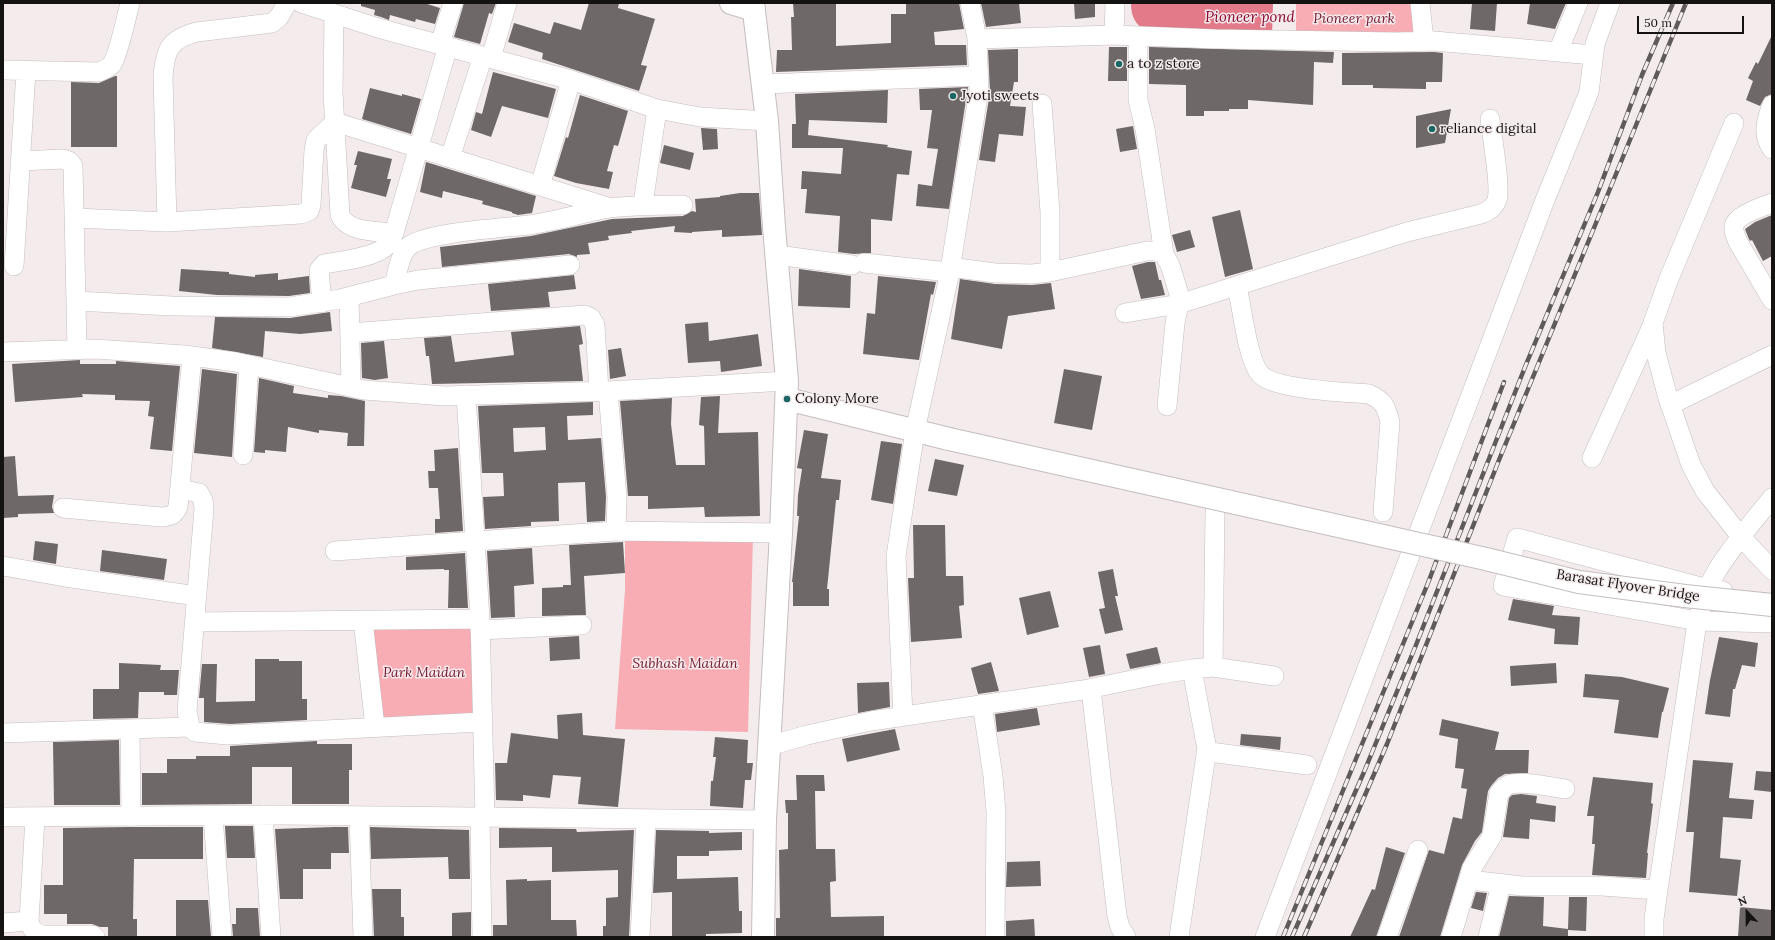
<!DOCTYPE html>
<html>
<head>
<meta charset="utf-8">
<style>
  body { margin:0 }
  #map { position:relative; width:1775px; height:940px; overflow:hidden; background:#f4ebec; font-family:Lora,serif }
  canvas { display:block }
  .frame { position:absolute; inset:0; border:4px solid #151212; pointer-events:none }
  .north { position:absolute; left:1727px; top:892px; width:40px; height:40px; -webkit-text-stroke:3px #f4ebec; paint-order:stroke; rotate:338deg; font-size:11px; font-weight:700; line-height:16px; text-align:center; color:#151212 }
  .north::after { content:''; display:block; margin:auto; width:14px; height:18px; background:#151212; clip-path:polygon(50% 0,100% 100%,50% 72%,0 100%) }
  .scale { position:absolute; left:1637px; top:16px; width:107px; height:18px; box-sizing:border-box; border:2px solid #151212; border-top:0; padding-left:5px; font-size:12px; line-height:14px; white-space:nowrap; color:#151212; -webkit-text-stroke:3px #f4ebec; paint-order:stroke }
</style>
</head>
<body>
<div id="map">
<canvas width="1775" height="940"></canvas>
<div class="frame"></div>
<div class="north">N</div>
<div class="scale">50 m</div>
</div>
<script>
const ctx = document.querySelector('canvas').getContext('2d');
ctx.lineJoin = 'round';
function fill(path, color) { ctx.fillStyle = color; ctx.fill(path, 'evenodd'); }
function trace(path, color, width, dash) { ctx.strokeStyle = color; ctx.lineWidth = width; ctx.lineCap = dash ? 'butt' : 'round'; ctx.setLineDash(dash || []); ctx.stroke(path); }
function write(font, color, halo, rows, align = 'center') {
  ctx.font = font + ' Lora,serif'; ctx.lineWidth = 3; ctx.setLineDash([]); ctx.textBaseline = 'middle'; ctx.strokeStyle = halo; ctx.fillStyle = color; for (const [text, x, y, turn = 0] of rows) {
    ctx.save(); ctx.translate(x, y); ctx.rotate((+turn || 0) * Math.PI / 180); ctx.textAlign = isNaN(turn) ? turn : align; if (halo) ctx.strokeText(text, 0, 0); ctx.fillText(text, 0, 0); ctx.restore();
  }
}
const green = new Path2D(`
  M1296 3H1412L1413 35H1296Z
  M625 534 753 535 748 732 615 729 625 590Z
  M472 621 476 718 379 724 371 626Z`);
const water = new Path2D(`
  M1131 3H1273L1272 35 1147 32C1135 24 1131 17 1131 3Z`);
const building = new Path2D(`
  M361 3H424L440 8 435 24 416 19 415 22 390 15 389 20 381 17 374 15 375 10 361 6Z
  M464 3H496L492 14 489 13 480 44 454 37Z
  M589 3H619L618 8 655 19 641 65 647 66 639 91 542 59 543 53 508 42 514 23 550 34 554 22 581 30Z
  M793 3H836V46L891 43V14H906V3H959L964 29 934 32 935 45H966L967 65 776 72 777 50H792L791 17H794Z
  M981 3H1019L1021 23 986 27Z
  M1074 3H1095V17L1075 19Z
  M1472 3H1497L1495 31 1470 29Z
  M1530 3H1566L1555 29 1527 24Z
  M1772 35V94L1765 97 1760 106 1746 100 1753 81 1748 78 1756 62 1758 64Z
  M1109 47H1127V81H1108Z
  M1149 47 1334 52 1333 63 1314 62 1313 105 1248 100V109H1229V111H1204V116H1186V85L1149 84Z
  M1018 49V82H1014L1010 106 1026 107 1023 136 999 134 995 162 979 160 990 92 988 50Z
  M1434 52 1443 53 1442 82H1426V89L1373 88V85H1342V53Z
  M493 72 556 89 548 118 502 106 491 137 471 130 476 112 482 114Z
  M115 76H117V147H71V82L99 83Z
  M968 87 949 209 916 206 918 184 932 186 938 149 927 148 932 110H920L919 89Z
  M370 88 402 96V94L421 99 411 134 362 119Z
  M888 90 887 123 809 120 808 135 888 145 887 147 912 151 909 175 897 174 892 221 871 219V253L854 254 838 252 840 216 805 213 807 189H801L802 171 841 174 843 148H792V124H796L795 94Z
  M580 95 628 111 618 146 614 145 607 171 613 172 609 189 576 183 554 176 566 137 568 138Z
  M1451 109 1445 143 1416 148V116Z
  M1133 126 1137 149 1120 152 1116 129Z
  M701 128 717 129 718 149 703 150Z
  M664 145 694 153 690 170 660 163Z
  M358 151 392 159 387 179H391L386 197 351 188 357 165H354Z
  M426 162 536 196 532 213 518 215 512 213V212L482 204 483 201 443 191 442 198 420 192Z
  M740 193H759L762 235 722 237V230L692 232V233L674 232 675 226 631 231 632 233 608 236 609 240 588 243 590 254 577 255V257L569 254 442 267 440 247 531 236 612 219 683 216 692 211 696 212 695 199 720 197V196Z
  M1240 210 1253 269 1225 277 1212 217Z
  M1772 215V256L1763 261 1752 240 1750 241 1748 237 1745 229 1755 222Z
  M1190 230 1195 247 1177 252 1172 235Z
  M1148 262H1155L1159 280H1161L1165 295 1141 299 1132 266Z
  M181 269 229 272V274L255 277V275L278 273V280L309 276 310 293 289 296 217 295 179 291Z
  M799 269 851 276 850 308 798 306Z
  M574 275 576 289 548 292 550 307 491 311 488 284Z
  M878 276 936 282 933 295 931 294 919 360 863 354 867 313 875 314Z
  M960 279 995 284 1032 285 1051 283 1055 309 1008 316 1002 349 951 339Z
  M330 312 332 331 300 334 265 331 263 357 212 348 215 317 290 318Z
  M708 322 709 341 758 334 762 366 721 372 720 361 688 363 685 324Z
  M580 326 583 344 579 345 583 381 432 384 429 356H426L424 338 451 336 455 362 514 355 511 332Z
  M384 341 388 378 375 380 362 378 361 343Z
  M621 348 626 376 610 379 608 350Z
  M80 360V364H116V361L180 366 172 451 150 449 154 417 148 416 150 401 115 400V395L82 394 83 397 15 402 12 364Z
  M202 369 237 374 232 457 194 453Z
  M1064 369 1102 376 1092 430 1054 423Z
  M259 378 294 386 293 393 328 398V395L341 396 365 401 364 446H347L348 433 319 430V433L288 427 286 452 265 450V453L254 452Z
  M720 396 718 433 758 432 760 516 705 517 704 507 648 509V496H628L620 401 672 398 671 424 676 465H705L704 426 699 425 701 397Z
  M593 402V415L567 416 568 440 601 438 606 497 605 521 587 522 585 482 558 483 559 521 531 522V526L485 529 483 497 504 496 503 473H482L478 406ZM545 427 546 450 514 452 513 428Z
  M804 430 828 434 821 478 841 480 839 500H836L827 589H829V606H793V582H792L799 516H797L798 495 802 469 797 468Z
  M881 441 902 444 893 504 871 500Z
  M458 448 463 531 435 533V519H440L438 488H429L428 471H435L434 450Z
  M15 456 18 496 54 495 52 507 54 513 18 514V517L3 518V457Z
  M935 459 964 465 957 496 928 491Z
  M913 525H945L946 576H963L964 605 959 606 962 638 911 642 908 578H914Z
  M35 541 58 544 56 564 33 560Z
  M623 542 625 573 584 576 586 615 542 616V588L563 587V585H571L569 545Z
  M532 548 534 584 514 586 515 617 491 618 487 551Z
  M102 550 167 559 164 580 100 571Z
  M465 553 468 608H448L449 570H444V569L406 570V557Z
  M1113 569 1118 596H1115L1123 630 1105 634 1099 609 1105 608 1098 572Z
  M1050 591 1059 627 1027 635 1019 598Z
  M1513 599 1554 606 1552 615 1580 617 1578 645 1554 644 1555 629 1508 620Z
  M579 636 580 659 550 661 549 638Z
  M1719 637 1758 643 1755 667 1742 665 1735 689H1733L1730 717 1705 714 1710 680Z
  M1100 645 1105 674 1089 677 1083 648Z
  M1157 647 1161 663 1130 669 1126 654Z
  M255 659H279V661H302V699H307V720L230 724 204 722V698H199L202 664H217L216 702 255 701Z
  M991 662 999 691 978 694 971 668Z
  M119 663 161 665 160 670H179L177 695H164V692H139L138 718 93 719V689H119Z
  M1556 663 1557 683 1511 686 1510 666Z
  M1585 674 1622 677 1669 688 1663 712H1662L1658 738 1614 733 1619 700 1583 697Z
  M889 682 890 707 858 713 857 683Z
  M1037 708 1040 725 997 732 995 714Z
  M582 713 583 735 625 739 618 807 578 804 581 777 553 775 550 798 523 795V801L496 800 495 763H507L511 733 558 739 557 715Z
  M1442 719 1499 732 1495 750H1529L1528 773 1505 774 1498 778 1491 786 1488 791 1482 832 1475 841 1462 865 1440 937H1399L1429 850 1444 854 1453 817 1462 819 1467 789 1461 788 1464 769 1455 768 1458 739 1439 735Z
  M895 729 900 750 847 762 842 739Z
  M1241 734 1281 737 1280 750 1240 745Z
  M715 737 748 740 747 763H753L751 780H745L743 808 710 806 711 781H713L716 757H713Z
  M119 740 120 805H54L53 742Z
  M317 741V744H352V770H349V804H292V767H252V804L142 805V773H167V759H196V756H230V746Z
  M1693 760 1733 763 1729 798 1754 800 1752 819 1723 817 1720 858 1741 860 1737 896 1689 892 1694 832H1686Z
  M1756 771 1772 772V792L1754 790Z
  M796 775H824L825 791H815L816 849H835L836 881 830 882 831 917 884 916V937H776V918H780L779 850 788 849V813H786L785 800H797Z
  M1593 777 1653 783 1651 803 1653 804 1647 853H1648L1646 878 1592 875 1595 844H1592L1594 816H1587Z
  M1521 794 1537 796 1536 803 1556 806 1555 822 1530 819 1529 839 1503 837 1509 798 1512 795Z
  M225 826H253L255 858H227Z
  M127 827H203V859H134L133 919H137V936H108V927H100L92 924H67V914H44V885H63V828Z
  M334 827H348L349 853H331V869H303V899H280L275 829Z
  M370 827 469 830 470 879H449L448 857 371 859Z
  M499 828 576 829 577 832 634 830 629 937H603V926H606V898L618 897V870L552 872V847L499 848Z
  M656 830 709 831V833L742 832V850L709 851V856H677V879L738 877 739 911H742V933L706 934V937H672V892L653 893Z
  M1386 847 1405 853 1376 937H1350L1372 889 1375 890Z
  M1040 861 1041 886 1006 887 1007 862Z
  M527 879V881L551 880V920H576L577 937H493V925H507L506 880Z
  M372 889H401V917H404V937H374Z
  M1476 892 1487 893 1483 911 1471 908Z
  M1509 896 1544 897 1543 926 1568 929 1569 897H1587L1586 931 1568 930V937H1499Z
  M176 900H208L211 937H176Z
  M1740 907 1772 910V937H1738Z
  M236 908H258L260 937H233L232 924H236Z
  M471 912V937H452V913Z
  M1034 919 1035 937H1006V921Z`);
const minor = new Path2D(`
  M301 3 378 28 571 80 657 109 700 117 767 121
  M1420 3 1424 41
  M334 14 333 92 340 215C348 233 377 231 394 233
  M1114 35 1115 3
  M1138 36V100L1145 129 1164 254
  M977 39 1114 35 1215 39 1397 42 1434 41 1593 55
  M440 44 453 3
  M1558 52 1578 3
  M491 58 507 3
  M3 70 99 72C103 70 109 68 112 64 118 56 127 15 130 3
  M762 84 978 76
  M1042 104 1050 212V272
  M1772 105C1766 120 1762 135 1772 149
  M1734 123 1668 281 1653 323 1656 353 1668 398 1691 465 1705 491 1741 537 1772 570
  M450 158 483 56
  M20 161 63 159 69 161 73 166 77 349
  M540 186 571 80
  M1772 203C1762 207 1736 215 1734 226 1733 232 1736 237 1738 242L1772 300
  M643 204 657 109
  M75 218 167 222 301 214 309 211 311 205 314 150 316 140 335 122 611 208
  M167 222 163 77C165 50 169 39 197 32L272 23 279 17 287 3
  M777 255 852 265
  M864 263 949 272
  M14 266 26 71
  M950 267 995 273 1032 274 1050 272 1147 251H1156L1164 254 1170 265 1179 294V304L1175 323 1167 406
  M394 285C397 274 400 253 409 246 427 232 503 228 529 225 556 221 582 213 610 208 634 205 658 205 683 205
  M1237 286C1242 307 1247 358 1260 374 1274 390 1346 392 1369 394 1384 401 1386 406 1390 422L1383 512
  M349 297 351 387
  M76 301 172 306 290 307 340 299 394 285 418 280 570 265
  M322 303 319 270 324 264C341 261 371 258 384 248 389 244 392 239 394 233L448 46
  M1125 313 1179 304 1407 232 1481 214C1488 211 1494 208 1497 200 1501 185 1492 137 1490 119
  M350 333 585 315 591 318 595 325 599 391
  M3 352 95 349 184 355 236 362 364 390 445 396 608 391 787 381
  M608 391 617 497 616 531
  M466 395 480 619 485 817
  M1670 405 1772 355
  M243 455 249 365
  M1592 458 1653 324
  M180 489 199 493 203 500 204 509 187 711 190 727 195 732 227 735 482 722
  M63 508 161 517C170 516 174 516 178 507L192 356
  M335 551 616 531 781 533
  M3 566 65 577 197 596
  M1723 591 1708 589 1517 538 1503 586 1698 621 1772 623
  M363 620 375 727
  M194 622 480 619
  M480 630 582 625
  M1213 667 1215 512
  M1192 669 1205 739 1207 748 1210 752 1307 765
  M1091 689 1117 916 1120 927 1126 937
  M982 704 993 776 996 812 995 937
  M903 716 896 556 915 431 949 276 979 90 977 39 970 3
  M130 729 131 817
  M3 733 190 727
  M769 746 807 735 871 721 1083 690 1161 674 1192 669 1213 667 1274 676
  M263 815 271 937
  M213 816 222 937
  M359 816 363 937
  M3 817 282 815 765 820
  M480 817 482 937
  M35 818 29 921C31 929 34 932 42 935H92L95 937
  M1469 880 1522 886H1602L1658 890
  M3 923 29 921
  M640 937 646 819
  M1179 937 1207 748
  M1265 937 1545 200 1589 92 1595 44 1610 3
  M1387 937 1418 850
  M1451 937 1472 868 1492 836 1499 793C1502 790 1504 787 1508 785 1521 780 1551 787 1565 789
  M1488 937 1501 884
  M1654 937V919L1658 890 1696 629C1700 611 1705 591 1715 574 1731 547 1752 523 1772 498`);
const major = new Path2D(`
  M731 3 754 10
  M787 399 949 439`);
const highway = new Path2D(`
  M753 3 767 121 774 227 787 381 781 533 765 820 763 937`);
const rail = new Path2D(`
  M1283 937 1428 583 1504 382
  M1292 937 1364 772 1416 645 1525 367 1598 192 1642 75 1673 3
  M1304 937 1387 744 1499 460 1686 3`);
const majorBridge = new Path2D(`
  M949 439 1486 559 1579 582 1685 596 1772 605`);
const markers = [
  [1119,64,4,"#1a6765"],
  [953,96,4,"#1a6765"],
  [1432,129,4,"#1a6765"],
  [787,399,4,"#1a6765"]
];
const parkNames = [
  ["Pioneer park",1354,19],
  ["Subhash Maidan",685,664],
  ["Park Maidan",424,673]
];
const poiNames = [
  ["a to z store",1127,64],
  ["Jyoti sweets",961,96],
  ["reliance digital",1440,129],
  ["Colony More",795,399]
];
const streetNames = [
  ["Barasat Flyover Bridge",1628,586,9]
];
const waterNames = [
  ["Pioneer pond",1250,18]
];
fill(green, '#f8acb4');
fill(water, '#e27a89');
fill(building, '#6f6868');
trace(minor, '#c5bdbe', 20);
trace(major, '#c5bdbe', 24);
trace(highway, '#c5bdbe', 24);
trace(minor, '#fff', 19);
trace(major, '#fff', 22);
trace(highway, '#fff', 22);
trace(rail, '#605b5b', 4.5);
trace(rail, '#f4ebec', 3, [9]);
trace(majorBridge, '#c5bdbe', 24, []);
trace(majorBridge, '#fff', 22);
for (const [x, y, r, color] of markers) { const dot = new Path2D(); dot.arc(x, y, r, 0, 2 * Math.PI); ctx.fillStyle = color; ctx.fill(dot); trace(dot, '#f4ebec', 1.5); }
write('italic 14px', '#761930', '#f4ebec', parkNames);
write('14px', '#151212', '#f4ebec', poiNames, 'left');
write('14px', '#151212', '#f4ebec', streetNames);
write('italic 15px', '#8b0833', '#f4ebec', waterNames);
</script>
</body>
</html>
